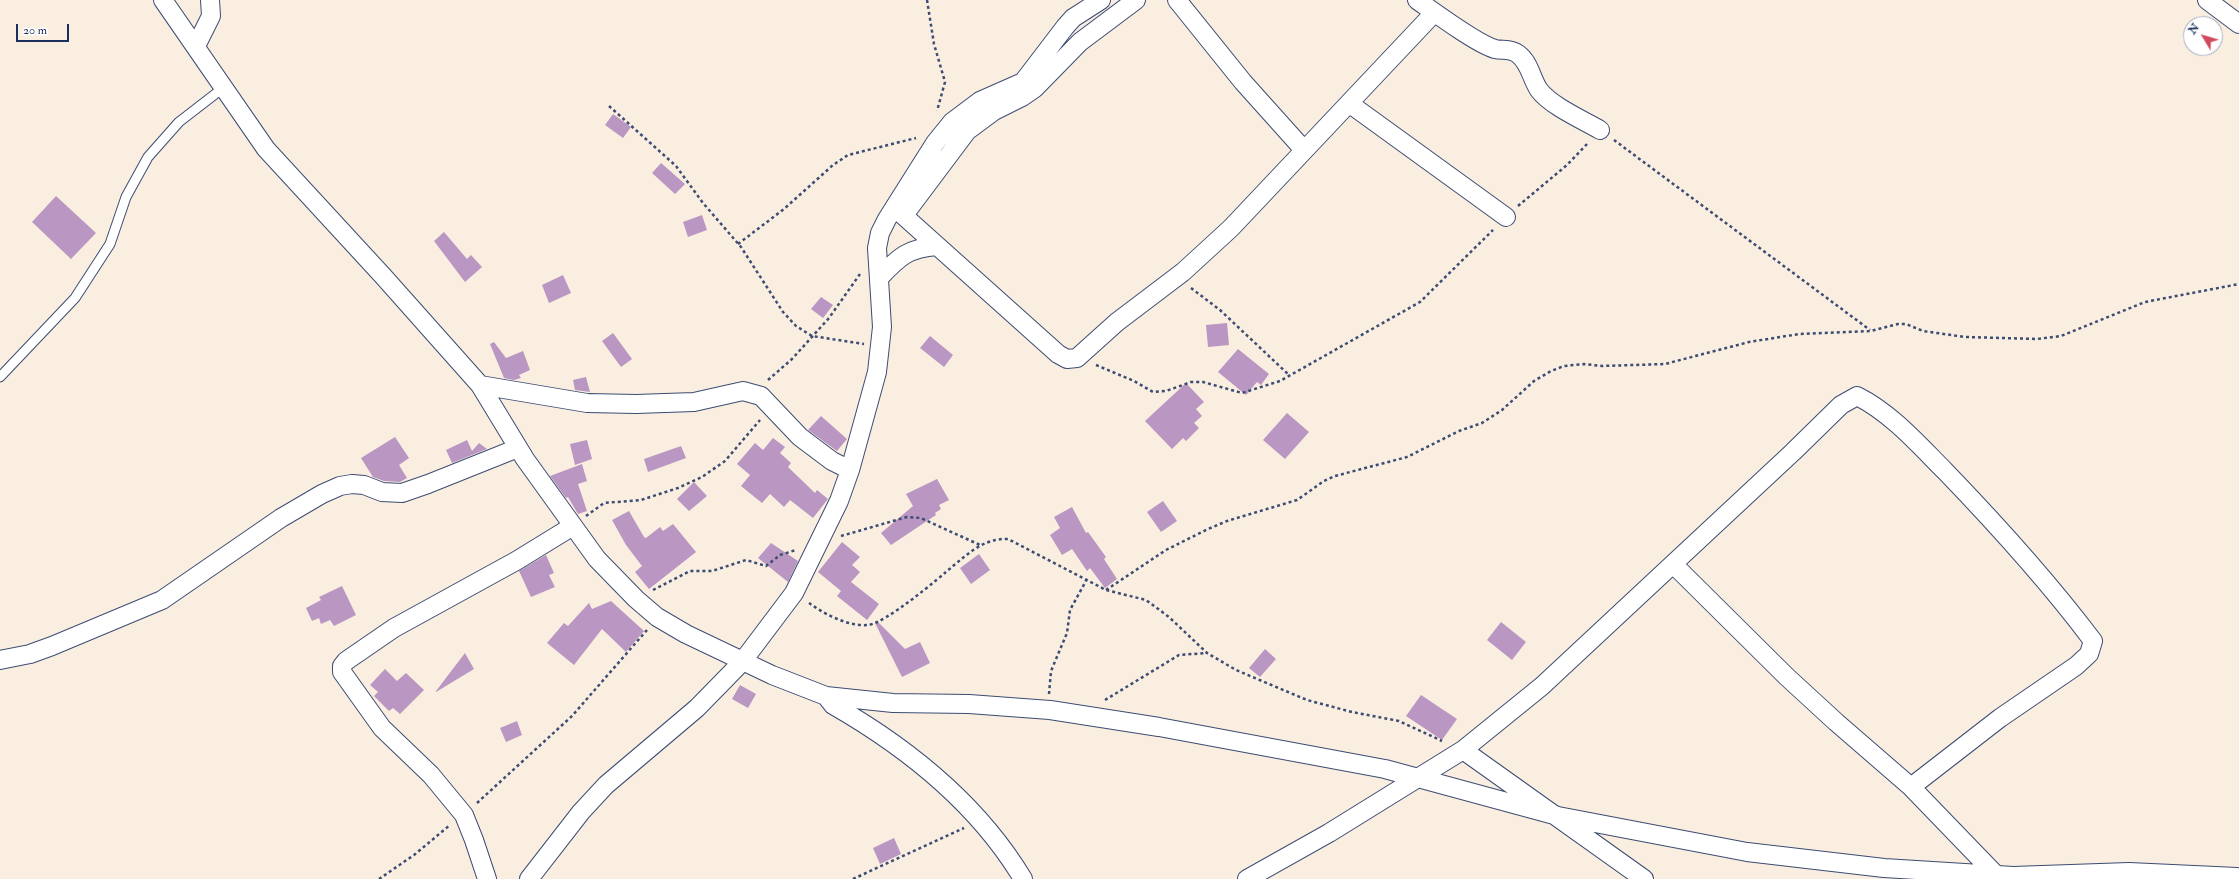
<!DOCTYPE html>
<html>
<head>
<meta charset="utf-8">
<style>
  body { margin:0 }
  #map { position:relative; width:2239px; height:879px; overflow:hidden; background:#faeee1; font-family:"IM FELL Double Pica",serif }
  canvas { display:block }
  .north { position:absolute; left:2183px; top:16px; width:40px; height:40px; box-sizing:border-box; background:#fff; border:1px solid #a4acbf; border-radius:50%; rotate:308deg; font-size:11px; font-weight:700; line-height:16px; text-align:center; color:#1b2f5e }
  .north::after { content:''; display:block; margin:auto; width:14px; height:18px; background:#d1495b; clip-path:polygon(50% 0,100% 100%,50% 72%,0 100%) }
  .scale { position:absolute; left:16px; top:24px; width:53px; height:18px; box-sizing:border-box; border:2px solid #1b2f5e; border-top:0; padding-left:5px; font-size:12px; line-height:14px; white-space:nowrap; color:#1b2f5e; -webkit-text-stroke:3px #fff; paint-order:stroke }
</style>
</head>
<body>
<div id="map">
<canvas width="2239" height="879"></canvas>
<div class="north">N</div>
<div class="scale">20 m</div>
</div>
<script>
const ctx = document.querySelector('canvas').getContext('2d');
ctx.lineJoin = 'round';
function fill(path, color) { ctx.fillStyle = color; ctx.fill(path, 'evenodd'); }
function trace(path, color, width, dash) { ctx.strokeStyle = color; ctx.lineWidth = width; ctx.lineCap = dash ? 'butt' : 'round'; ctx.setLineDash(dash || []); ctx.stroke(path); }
const building = new Path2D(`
  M613 114 631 127 623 138 605 125Z
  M661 163 685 184 675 194 652 173Z
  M56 196 96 233 71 259 32 222Z
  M702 215 707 230 688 237 683 222Z
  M444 232 467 259 471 255 482 267 465 282 434 241Z
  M563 275 571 293 549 303 542 285Z
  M821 297 833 305 823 318 811 309Z
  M1227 323 1229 345 1208 347 1206 325Z
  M613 333 632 359 621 367 602 341Z
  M930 336 953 355 944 367 920 348Z
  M494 342 506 358 523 351 530 370 519 375 521 378 514 380 504 378 490 344Z
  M1238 349 1269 374 1261 385 1257 382 1246 395 1218 372Z
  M586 377 590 392 575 390 573 380Z
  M1186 383 1204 402 1196 409 1202 416 1194 423 1199 428 1186 441 1183 438 1172 449 1145 421Z
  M1287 413 1309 432 1285 459 1263 440Z
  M821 416 847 439 837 451 808 430Z
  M395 437 409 458 399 465 407 478 400 482 384 481 373 477 361 458Z
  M773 438 785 447 780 453 791 463 788 467 815 493 817 490 828 499 813 518 790 500 784 507 770 494 762 503 741 486 750 475 737 464 755 443 763 450Z
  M467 440 472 451 479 443 487 449 452 463 446 450Z
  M587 440 592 459 575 465 570 444Z
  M681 446 686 458 648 472 644 459Z
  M582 464 587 481 578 484 587 511 578 514 568 497 566 498 550 476Z
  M937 479 949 500 939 505 941 509 935 513 936 515 891 545 881 533 913 506 906 494Z
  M694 482 707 496 689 511 677 499Z
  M1163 501 1177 521 1161 532 1147 512Z
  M1072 507 1086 533 1088 532 1106 557 1104 559 1117 579 1105 588 1090 568 1087 571 1072 549 1062 555 1050 535 1060 528 1054 517Z
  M629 511 644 537 646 538 660 527 663 531 673 524 696 552 649 589 635 572 642 566 626 545 612 520Z
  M842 542 860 557 852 565 860 572 851 582 879 604 867 620 837 596 841 591 818 572Z
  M771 543 798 561 788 582 758 558Z
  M979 554 990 570 971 584 960 568Z
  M546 555 554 573 549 575 555 587 531 597 519 571Z
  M342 586 356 615 334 626 330 620 321 624 319 618 312 621 306 608 321 600 319 597Z
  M611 601 644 631 626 652 602 629 574 665 547 643 564 623 568 626 589 603 592 609Z
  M877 621 905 649 920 642 930 663 902 677 875 623Z
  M1501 622 1526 642 1512 660 1487 640Z
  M1265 649 1276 659 1260 677 1249 668Z
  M465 653 474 669 436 692V691Z
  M385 669 397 681 406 673 424 690 400 714 393 708 389 711 374 696 378 692 370 685Z
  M740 685 756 694 748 708 732 699Z
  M1421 695 1457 719 1442 740 1406 716Z
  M517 721 522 735 506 742 500 728Z
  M894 838 901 854 880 864 873 848Z`);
const path = new Path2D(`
  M927 0 934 44 945 82 937 111
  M609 106 676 166 703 203 741 247 783 312 796 326 812 336 864 344
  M1614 140 1870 330
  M1518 206 1567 165 1587 144
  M738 244 784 209 833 165 848 155 916 138
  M1191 288 1220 310 1289 375
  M1096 365 1134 381 1153 392 1166 391 1191 382H1203L1242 393 1280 381 1420 302 1493 230
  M768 380 792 359 829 318 860 274
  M586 516 604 503 641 500 678 488 702 477 725 461 760 420
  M841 536 907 517 921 518 980 545
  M653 590 690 571H712L746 560 766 566 780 555 796 550
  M1106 590 1166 550 1208 529 1227 521 1297 500 1324 481 1335 476 1407 457 1459 431 1482 423 1502 410 1534 381 1551 371 1564 366 1584 364 1602 366 1665 364 1749 342 1799 334 1871 331 1898 324H1906L1923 331 1965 337 2037 339 2061 336 2145 302 2239 284
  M809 603C824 614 849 627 868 625 886 623 938 579 953 566 970 552 985 538 1008 539L1106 590 1146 600 1169 617 1207 653 1236 670 1307 700 1352 712 1399 721 1442 741
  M1049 694 1051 671 1067 633 1070 610 1087 579
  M1105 700 1179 655 1207 653
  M477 803 572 716 647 630
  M379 879 414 855 450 825
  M853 879 964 828`);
const lane = new Path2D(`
  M0 377 75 298 110 244 126 197 148 157 179 122 223 88`);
const street = new Path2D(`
  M163 0 266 149 383 276 480 385 525 459 597 559 636 599 657 617 686 634 772 675 826 696 893 703 969 704 1050 710 1159 727 1385 769 1558 816 1747 852 1884 868 2013 876 2129 872 2237 877
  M1177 0 1243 82 1304 150
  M1417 0C1434 12 1477 44 1495 49 1503 51 1510 48 1518 54 1530 63 1531 78 1539 90 1551 106 1583 120 1600 130
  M2207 0 2239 24
  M196 46 211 16 210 0
  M1350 104 1506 217
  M895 208 1058 354 1067 359 1077 358 1117 322 1183 272 1231 228 1434 13
  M904 215 967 131 994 111 1022 97 1035 88 1080 42 1136 0
  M880 277C899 257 908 248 937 246
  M480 385 587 403 636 404 694 402 743 391 761 396 800 437 832 461 850 470
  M1673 564 1787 677 1836 722 1911 787 1996 875
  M0 660 30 654 52 646 162 600 281 518 322 494 340 486 352 484 364 485 382 492 402 493 428 484 518 448
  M826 696 833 705C908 748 978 804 1023 879
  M1463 750 1644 879
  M487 879 474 840 464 815 431 775 382 728 342 672V666L346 661 394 628 516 561 573 526
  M529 879 581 812 606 785 697 708 742 662 794 593 839 501 850 470 877 372 882 327 877 248 880 233 887 219 935 143 952 122 980 101 1023 82 1065 27 1073 18 1101 0
  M1247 879 1329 833 1463 750 1542 686 1793 452 1841 405 1857 396C1891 413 1918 444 1945 471 1997 525 2048 581 2093 641L2089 654 2076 666 2000 718 1911 787`);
fill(building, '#ba96c2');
trace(lane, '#3c4c72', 11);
trace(street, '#3c4c72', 20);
trace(path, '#3c4c72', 2.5, [3, 3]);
trace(lane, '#fff', 9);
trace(street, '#fff', 18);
</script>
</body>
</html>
